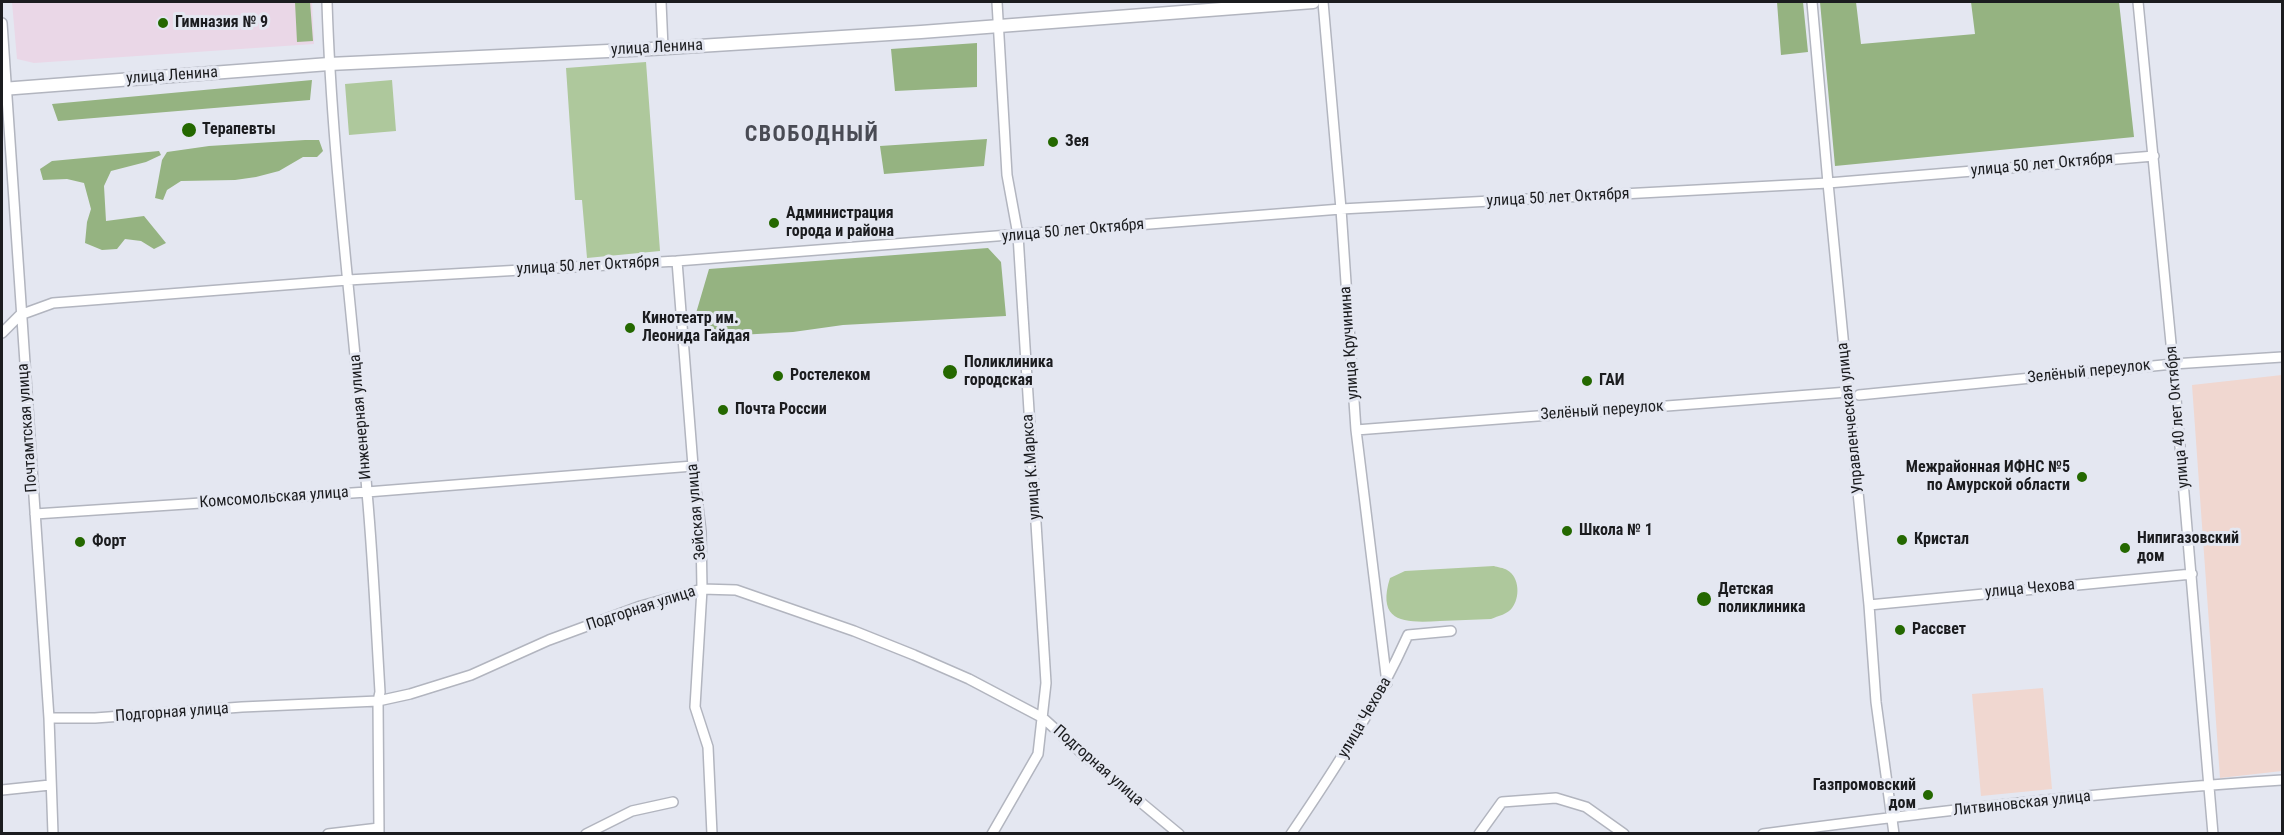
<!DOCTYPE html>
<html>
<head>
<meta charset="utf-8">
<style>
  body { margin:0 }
  #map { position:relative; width:2284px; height:835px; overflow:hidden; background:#e4e7f1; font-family:"Roboto Condensed",sans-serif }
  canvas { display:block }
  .frame { position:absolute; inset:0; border:3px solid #1b1c1f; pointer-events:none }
</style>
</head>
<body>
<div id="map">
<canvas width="2284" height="835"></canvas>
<div class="frame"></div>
</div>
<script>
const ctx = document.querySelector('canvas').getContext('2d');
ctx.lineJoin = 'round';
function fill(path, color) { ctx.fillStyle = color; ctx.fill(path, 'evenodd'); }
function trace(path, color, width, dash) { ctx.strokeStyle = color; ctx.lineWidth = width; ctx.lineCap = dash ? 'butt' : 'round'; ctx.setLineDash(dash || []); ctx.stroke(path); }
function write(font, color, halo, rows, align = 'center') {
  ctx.font = font + ' "Roboto Condensed",sans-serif'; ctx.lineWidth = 6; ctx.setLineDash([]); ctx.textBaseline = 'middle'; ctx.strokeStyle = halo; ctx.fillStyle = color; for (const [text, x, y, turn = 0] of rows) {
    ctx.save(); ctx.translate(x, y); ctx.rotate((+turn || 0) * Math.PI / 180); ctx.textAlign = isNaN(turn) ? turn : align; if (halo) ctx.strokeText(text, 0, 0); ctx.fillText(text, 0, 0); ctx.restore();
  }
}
const industrial = new Path2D(`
  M2282 375V771L2220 778 2192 385Z
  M2043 688 2052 789 1981 796 1972 694Z`);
const education = new Path2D(`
  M12 2H312L314 44 34 63 17 59Z`);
const green = new Path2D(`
  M646 62 660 251 587 258 582 200H575L566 68Z
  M392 80 396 131 349 135 345 84Z
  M1494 566C1497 567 1504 568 1507 570 1520 577 1520 598 1512 608 1508 614 1498 616 1491 619 1474 620 1457 620 1440 621 1405 623 1376 623 1390 578L1405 571Z`);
const forest = new Path2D(`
  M295 2H310L313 41 297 42Z
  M1777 2H1803L1808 52 1781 55Z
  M1820 2H1856L1861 44 1975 34 1971 2H2119L2134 137 1835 166Z
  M977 43V87L895 91 891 49Z
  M312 80 310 100 58 121 52 104Z
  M987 139 984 166 884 174 880 146Z
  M305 140H319L323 151 317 157H303L279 171 256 177 235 180 181 181 167 190 163 200 155 198 162 160 167 152 209 146Z
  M159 151 161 155 146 162 111 171 104 186 106 221 144 216 166 243 154 249 141 241 125 239 117 249 102 250 85 243 87 222 91 209 84 183 67 179 43 180 40 169 52 161Z
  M988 248 1001 262 1006 316 843 325 793 332 721 336 694 320 709 269Z`);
const minor = new Path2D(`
  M327 2C332 166 355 328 367 492 373 558 376 625 380 692L378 701 379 834
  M661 2 663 48
  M1323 2 1341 209 1356 430 1387 683
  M1812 2 1828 183 1869 605 1876 702 1894 834
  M2138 2 2173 364 2213 834
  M2 23 49 718 53 834
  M677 261 693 466 701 531 702 589 695 707 708 747 712 834
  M2 333 20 315 53 303 348 280 677 261 1341 209 1828 183 2154 156
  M1859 395 2173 364 2282 357
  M1356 430 1848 392
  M35 514 367 492 693 466
  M1869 605 2192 574
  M49 718H95L242 707 378 701 410 694 471 675 549 640 641 606 702 589 736 590 854 631 914 655 969 679 1043 718 1085 756 1179 834
  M2 790 50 785
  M328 834 379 828
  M586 834 632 811 673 802
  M992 834 1038 754 1046 683 1018 235 1007 175 997 2
  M1291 834C1335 769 1376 706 1408 635L1451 631
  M1479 834 1502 802 1556 798 1586 807 1624 834
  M1763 834C1935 811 2109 791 2282 780`);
const major = new Path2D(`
  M2 89 329 64 651 49 921 32 1313 2`);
const markers = [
  [163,23,6,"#246800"],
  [189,130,8,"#246800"],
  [1053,142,6,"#246800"],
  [774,223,6,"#246800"],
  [630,328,6,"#246800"],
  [950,372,8,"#246800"],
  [778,376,6,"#246800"],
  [1587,381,6,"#246800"],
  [723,410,6,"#246800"],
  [2082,477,6,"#246800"],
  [1567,531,6,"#246800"],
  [1902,540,6,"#246800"],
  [80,542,6,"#246800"],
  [2125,548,6,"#246800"],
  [1704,599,8,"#246800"],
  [1900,630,6,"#246800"],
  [1928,795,6,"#246800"]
];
const poiNames = [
  ["Гимназия № 9",175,23],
  ["Терапевты",202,130],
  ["Зея",1065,142],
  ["Администрация",786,214],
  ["города и района",786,232],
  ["Кинотеатр им.",642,319],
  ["Леонида Гайдая",642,337],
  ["Поликлиника",964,363],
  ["городская",964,381],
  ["Ростелеком",790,376],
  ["ГАИ",1599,381],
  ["Почта России",735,410],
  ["Межрайонная ИФНС №5",2070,468,"right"],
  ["по Амурской области",2070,486,"right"],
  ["Школа № 1",1579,531],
  ["Нипигазовский",2137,539],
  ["дом",2137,557],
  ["Кристал",1914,540],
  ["Форт",92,542],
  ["Детская",1718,590],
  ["поликлиника",1718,608],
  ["Рассвет",1912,630],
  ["Газпромовский",1916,786,"right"],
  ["дом",1916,804,"right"]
];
const streetNames = [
  ["улица Ленина",657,48,-3],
  ["улица Ленина",172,76,-4],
  ["улица 50 лет Октября",2042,165,-5],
  ["улица 50 лет Октября",1558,198,-3],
  ["улица 50 лет Октября",1073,231,-5],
  ["улица 50 лет Октября",588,266,-3],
  ["улица Кручинина",1350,343,-94],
  ["Зелёный переулок",2089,372,-6],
  ["Зелёный переулок",1602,411,-4],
  ["Инженерная улица",361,417,-95],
  ["улица 40 лет Октября",2178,417,-95],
  ["Управленческая улица",1851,418,-96],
  ["Почтамтская улица",28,428,-94],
  ["улица К.Маркса",1032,467,-94],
  ["Комсомольская улица",274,498,-4],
  ["Зейская улица",697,512,-95],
  ["улица Чехова",2030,589,-5],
  ["Подгорная улица",641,609,-18],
  ["Подгорная улица",172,713,-4],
  ["улица Чехова",1365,718,-60],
  ["Подгорная улица",1098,766,41],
  ["Литвиновская улица",2022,804,-6]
];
const districtNames = [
  ["СВОБОДНЫЙ",812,135]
];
fill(industrial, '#f0d7d0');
fill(education, '#ead7e7');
fill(green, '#aec89c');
fill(forest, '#95b381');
trace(minor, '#b2b5bf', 12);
trace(major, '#b2b5bf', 15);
trace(minor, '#fff', 9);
trace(major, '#fff', 12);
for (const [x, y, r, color] of markers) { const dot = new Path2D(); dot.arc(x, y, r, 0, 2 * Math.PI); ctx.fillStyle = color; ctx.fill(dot); trace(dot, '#e4e7f1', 2); }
write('bold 16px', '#1b1c1f', '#e4e7f1', poiNames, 'left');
write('16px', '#1b1c1f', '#e4e7f1', streetNames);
ctx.letterSpacing = '1.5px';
write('bold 22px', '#494b54', '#e4e7f1', districtNames);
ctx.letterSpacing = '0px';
</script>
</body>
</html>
